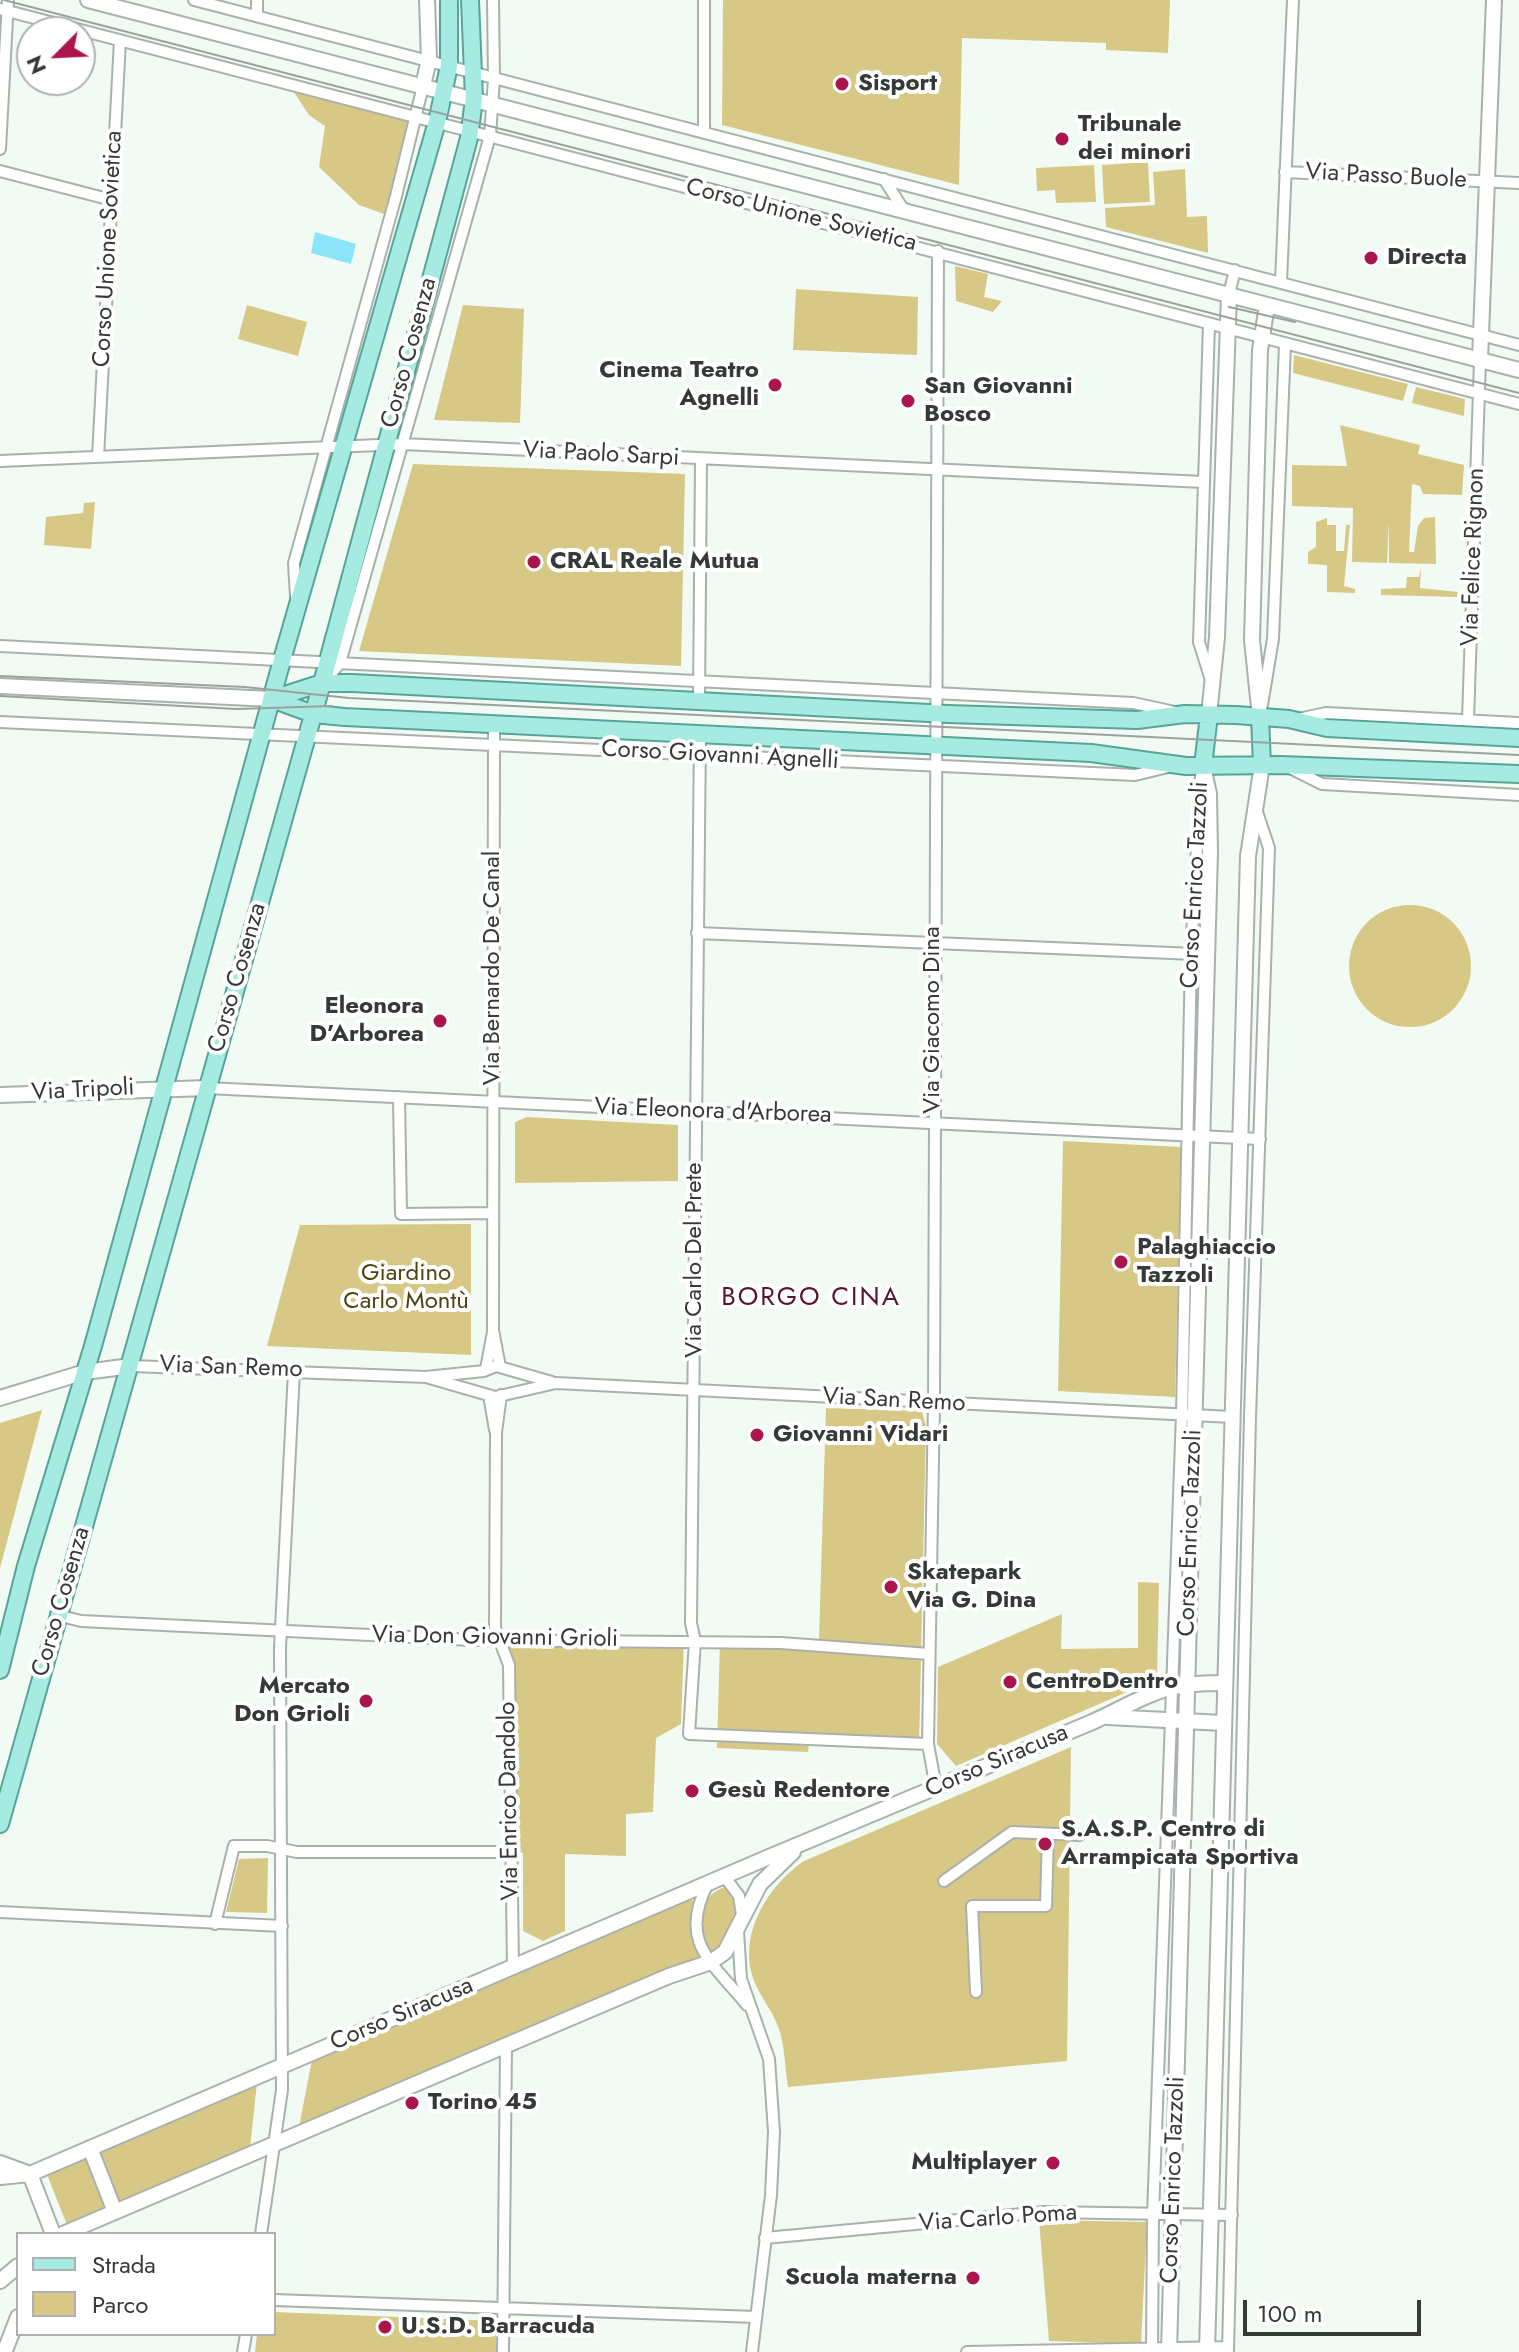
<!DOCTYPE html>
<html>
<head>
<meta charset="utf-8">
<style>
  body { margin:0 }
  #map { position:relative; width:1519px; height:2352px; overflow:hidden; background:#f1fbf4; font-family:Jost,sans-serif }
  canvas { display:block }
  .legend { position:absolute; left:16px; top:2232px; width:260px; height:104px; box-sizing:border-box; background:#fff; border:2px solid #afb0af; margin:0; padding:10px 14px; list-style:none; font-size:24px; color:#363a37 }
  .legend li { display:flex; align-items:center; gap:16px; height:40px }
  .legend b { width:40px; border:2px solid #afb0af }
  .north { position:absolute; left:16px; top:16px; width:80px; height:80px; box-sizing:border-box; background:#fff; border:2px solid #afb0af; border-radius:50%; rotate:246deg; font-size:22px; font-weight:700; line-height:32px; text-align:center; color:#363a37 }
  .north::after { content:''; display:block; margin:auto; width:28px; height:36px; background:#a9154c; clip-path:polygon(50% 0,100% 100%,50% 72%,0 100%) }
  .scale { position:absolute; left:1243px; top:2300px; width:178px; height:36px; box-sizing:border-box; border:4px solid #363a37; border-top:0; padding-left:10px; font-size:24px; line-height:28px; white-space:nowrap; color:#363a37; -webkit-text-stroke:6px #fff; paint-order:stroke }
</style>
</head>
<body>
<div id="map">
<canvas width="1519" height="2352"></canvas>
<ul class="legend">
<li><b style="height:10px;background:#a6ebe2"></b>Strada</li>
<li><b style="height:22px;background:#d8c885"></b>Parco</li>
</ul>
<div class="north">N</div>
<div class="scale">100 m</div>
</div>
<script>
const ctx = document.querySelector('canvas').getContext('2d');
ctx.lineJoin = 'round';
function fill(path, color) { ctx.fillStyle = color; ctx.fill(path, 'evenodd'); }
function trace(path, color, width, dash) { ctx.strokeStyle = color; ctx.lineWidth = width; ctx.lineCap = dash ? 'butt' : 'round'; ctx.setLineDash(dash || []); ctx.stroke(path); }
function write(font, color, halo, rows, align = 'center') {
  ctx.font = font + ' Jost,sans-serif'; ctx.lineWidth = 8; ctx.setLineDash([]); ctx.textBaseline = 'middle'; ctx.strokeStyle = halo; ctx.fillStyle = color; for (const [text, x, y, turn = 0] of rows) {
    ctx.save(); ctx.translate(x, y); ctx.rotate((+turn || 0) * Math.PI / 180); ctx.textAlign = isNaN(turn) ? turn : align; if (halo) ctx.strokeText(text, 0, 0); ctx.fillText(text, 0, 0); ctx.restore();
  }
}
const green = new Path2D(`
  M723 0H1170L1168 53 1106 50V43L962 38 959 185 722 125Z
  M291 88 408 120 409 126 384 214 359 205 319 167 325 126 309 115Z
  M1148 162 1150 202 1104 204 1102 165Z
  M1094 165 1096 202 1056 203 1055 190 1037 191 1036 168Z
  M1185 169 1187 217 1207 216 1208 253 1106 227 1105 208 1155 205 1153 172Z
  M955 266 988 274 984 297 1002 301 993 312 956 301Z
  M796 289 918 297 917 355 793 350Z
  M247 305 307 322 298 356 238 339Z
  M463 305 524 309 520 423 434 420Z
  M1294 355 1408 384 1403 401 1293 373Z
  M1416 387 1465 399 1464 416 1412 403Z
  M1340 425 1420 445 1418 454 1464 465 1462 495 1423 494 1420 486 1412 484 1409 552H1414L1418 526 1424 518 1435 517 1436 564 1389 563V520L1387 563 1352 562 1353 508 1292 506V465L1347 466Z
  M413 464 685 474 681 666 359 651Z
  M95 502 91 549 44 545 46 517 83 513 84 503Z
  M1327 518V525H1336V551H1344L1346 525H1350L1344 586 1355 589V593L1327 592V565L1308 564V552L1316 547V522Z
  M1421 567 1420 588 1458 592 1457 597 1381 595V589L1406 588 1407 577H1419Z
  M1349 966a61 61 0 1 1 122 0a61 61 0 1 1-122 0Z
  M527 1117 678 1125V1181L515 1183V1122Z
  M1063 1141 1181 1147 1175 1397 1058 1391Z
  M471 1224V1355L267 1346 300 1225Z
  M826 1408 922 1411 926 1427 919 1747 809 1743 808 1752 717 1748 720 1641 819 1639Z
  M42 1410 0 1568V1423Z
  M1138 1582 1159 1583 1157 1679 956 1766 937 1744 938 1667 1062 1614 1061 1649 1138 1648Z
  M497 1637 684 1641 681 1724 656 1738 653 1812 626 1814V1856L565 1854V1931L543 1941 523 1931V1853L511 1852 509 1665Z
  M1071 1747 1067 2061 788 2087C785 2069 785 2050 780 2032 775 2014 762 2000 755 1983 736 1937 767 1886 804 1861Z
  M268 1858 267 1913 226 1912 239 1859Z
  M726 1887 735 1898 738 1914 721 1946 712 1953C695 1933 696 1894 726 1887Z
  M690 1899 694 1902 690 1932 703 1957 299 2127 312 2060Z
  M257 2083 250 2148 120 2203 100 2150Z
  M86 2156 108 2208 67 2225 46 2172Z
  M1039 2220 1147 2222 1141 2344 1049 2341Z
  M274 2312 496 2321V2352H255L257 2334H274Z`);
const water = new Path2D(`
  M315 232 356 244 351 264 311 253Z`);
const street = new Path2D(`
  M194 0 1519 345
  M257 0V16
  M0 9 1519 404
  M704 133V0
  M0 149 8 0
  M0 171 112 200
  M1285 172 1519 183
  M884 179 903 209
  M1281 282 1293 0
  M1229 294 1235 270
  M1209 324 1199 642 1211 680
  M98 457 120 40
  M0 461 403 444 1203 482
  M296 597 294 563 396 196 423 86
  M0 646 1133 703 1175 712
  M324 682 340 663 490 136 494 79 493 0
  M699 700 701 460
  M1262 705 1273 639 1285 344
  M1298 719 1326 713 1519 723
  M1468 720 1480 360
  M0 722 1135 775 1168 767
  M494 724 493 1330 500 1367
  M700 734 691 1623 695 1641 689 1734 928 1744
  M1290 768 1322 784 1519 795
  M697 933 1195 954
  M207 1088 1260 1139
  M399 1097 401 1214 493 1213
  M131 1366 426 1377 484 1371 496 1366 552 1382
  M486 1369 493 1332
  M426 1377 495 1397 556 1383 1232 1417
  M489 1395 495 1430
  M501 1395 496 1432 495 1628 509 1665 513 1968
  M61 1616 81 1621 473 1640 781 1643 929 1654
  M936 1788 928 1744 934 1403 938 251
  M724 1876 739 1896 742 1915
  M944 1881 1012 1832 1079 1835
  M708 1883C678 1942 711 1961 747 2005
  M0 1912 282 1926
  M215 1924 234 1846H267L297 1852H511
  M738 1931 741 1979 769 2059 774 2132 771 2195 752 2352
  M976 1992 972 1906H1046L1048 1834
  M261 2234 282 2090 280 1648 294 1371
  M765 2238 1044 2212 1232 2215
  M274 2300 756 2317
  M243 2352 246 2334
  M503 2352 506 2046
  M967 2352 1228 2347
  M1152 2352 1153 2215 1182 1414 1191 954 1201 776
  M1228 2352 1250 1417 1269 848 1256 809`);
const secondary = new Path2D(`
  M88 0 1519 370
  M423 86 429 59 427 0
  M1480 360 1494 0
  M0 686 272 699
  M1209 715 1217 637 1229 294
  M1260 717 1252 640 1260 350 1267 305
  M0 1095 207 1088
  M0 1398 85 1372 131 1366
  M1108 1717 1223 1723
  M90 2148 115 2212
  M0 2163 30 2174 53 2234
  M0 2177 30 2174 769 1857 1090 1723C1146 1698 1158 1682 1224 1683
  M63 2234 669 1976 711 1962 725 1952 760 1884 793 1852
  M0 2281 18 2266
  M6 2348 18 2317
  M1169 2352 1210 851 1209 794 1203 766
  M1207 2352 1248 856 1262 765`);
const primary = new Path2D(`
  M272 699 322 683H352L948 714 1137 720 1185 714 1236 715 1289 719 1327 728 1519 738
  M272 699 313 714 345 717 1091 753 1186 766 1281 765 1519 774
  M1260 717 1262 765
  M1203 766 1209 715
  M0 1670 26 1566 93 1346 284 653 437 122 449 66V0
  M0 1824 322 683 469 138 474 99 470 0`);
const tram = new Path2D(`
  M4 0 1519 393
  M1229 307 1295 322
  M0 676 245 687 349 698 1519 755
  M0 696 236 709 332 706`);
const markers = [
  [842,84,8,"#a9154c"],
  [1062,139,8,"#a9154c"],
  [1371,258,8,"#a9154c"],
  [775,385,8,"#a9154c"],
  [908,401,8,"#a9154c"],
  [534,562,8,"#a9154c"],
  [440,1021,8,"#a9154c"],
  [1121,1262,8,"#a9154c"],
  [757,1435,8,"#a9154c"],
  [891,1587,8,"#a9154c"],
  [1010,1682,8,"#a9154c"],
  [366,1701,8,"#a9154c"],
  [692,1791,8,"#a9154c"],
  [1045,1844,8,"#a9154c"],
  [412,2103,8,"#a9154c"],
  [1053,2163,8,"#a9154c"],
  [973,2278,8,"#a9154c"],
  [385,2327,8,"#a9154c"]
];
const poiNames = [
  ["Sisport",858,84],
  ["Tribunale",1078,125],
  ["dei minori",1078,153],
  ["Directa",1387,258],
  ["Cinema Teatro",759,371,"right"],
  ["Agnelli",759,399,"right"],
  ["San Giovanni",924,387],
  ["Bosco",924,415],
  ["CRAL Reale Mutua",550,562],
  ["Eleonora",424,1007,"right"],
  ["D’Arborea",424,1035,"right"],
  ["Palaghiaccio",1137,1248],
  ["Tazzoli",1137,1276],
  ["Giovanni Vidari",773,1435],
  ["Skatepark",907,1573],
  ["Via G. Dina",907,1601],
  ["CentroDentro",1026,1682],
  ["Mercato",350,1687,"right"],
  ["Don Grioli",350,1715,"right"],
  ["Gesù Redentore",708,1791],
  ["S.A.S.P. Centro di",1061,1830],
  ["Arrampicata Sportiva",1061,1858],
  ["Torino 45",428,2103],
  ["Multiplayer",1037,2163,"right"],
  ["Scuola materna",957,2278,"right"],
  ["U.S.D. Barracuda",401,2327]
];
const streetNames = [
  ["Via Passo Buole",1386,177,3],
  ["Corso Unione Sovietica",801,216,14],
  ["Corso Unione Sovietica",109,249,-87],
  ["Corso Cosenza",410,353,-75],
  ["Via Paolo Sarpi",601,455,3],
  ["Via Felice Rignon",1474,557,-88],
  ["Corso Giovanni Agnelli",720,756,3],
  ["Corso Enrico Tazzoli",1196,885,-87],
  ["Via Bernardo De Canal",493,968,-90],
  ["Corso Cosenza",238,978,-74],
  ["Via Giacomo Dina",933,1020,-90],
  ["Via Tripoli",83,1091,-3],
  ["Via Eleonora d'Arborea",713,1112,2],
  ["Via Carlo Del Prete",695,1260,-90],
  ["Via San Remo",231,1368,2],
  ["Via San Remo",894,1401,3],
  ["Corso Enrico Tazzoli",1191,1533,-88],
  ["Corso Cosenza",62,1602,-74],
  ["Via Don Giovanni Grioli",495,1638,1],
  ["Corso Siracusa",997,1762,-23],
  ["Via Enrico Dandolo",510,1801,-91],
  ["Corso Siracusa",402,2015,-23],
  ["Corso Enrico Tazzoli",1174,2180,-88],
  ["Via Carlo Poma",998,2219,-4]
];
const parkNames = [
  ["Giardino",406,1274],
  ["Carlo Montù",406,1302]
];
const neighbourhoodNames = [
  ["BORGO CINA",811,1299]
];
fill(green, '#d8c885');
fill(water, '#8ce4f8');
trace(street, '#a8b2aa', 14);
trace(secondary, '#a8b2aa', 18);
trace(primary, '#58a499', 20);
trace(street, '#fff', 10);
trace(secondary, '#fff', 14);
trace(primary, '#a6ebe2', 16);
trace(tram, '#9ba29d', 2);
for (const [x, y, r, color] of markers) { const dot = new Path2D(); dot.arc(x, y, r, 0, 2 * Math.PI); ctx.fillStyle = color; ctx.fill(dot); trace(dot, '#fff', 3); }
write('bold 24px', '#363a37', '#fff', poiNames, 'left');
write('24px', '#363a37', '#fff', streetNames);
write('24px', '#4f430d', '#fff', parkNames);
ctx.letterSpacing = '2px';
write('26px', '#581429', '#fff', neighbourhoodNames);
ctx.letterSpacing = '0px';
</script>
</body>
</html>
